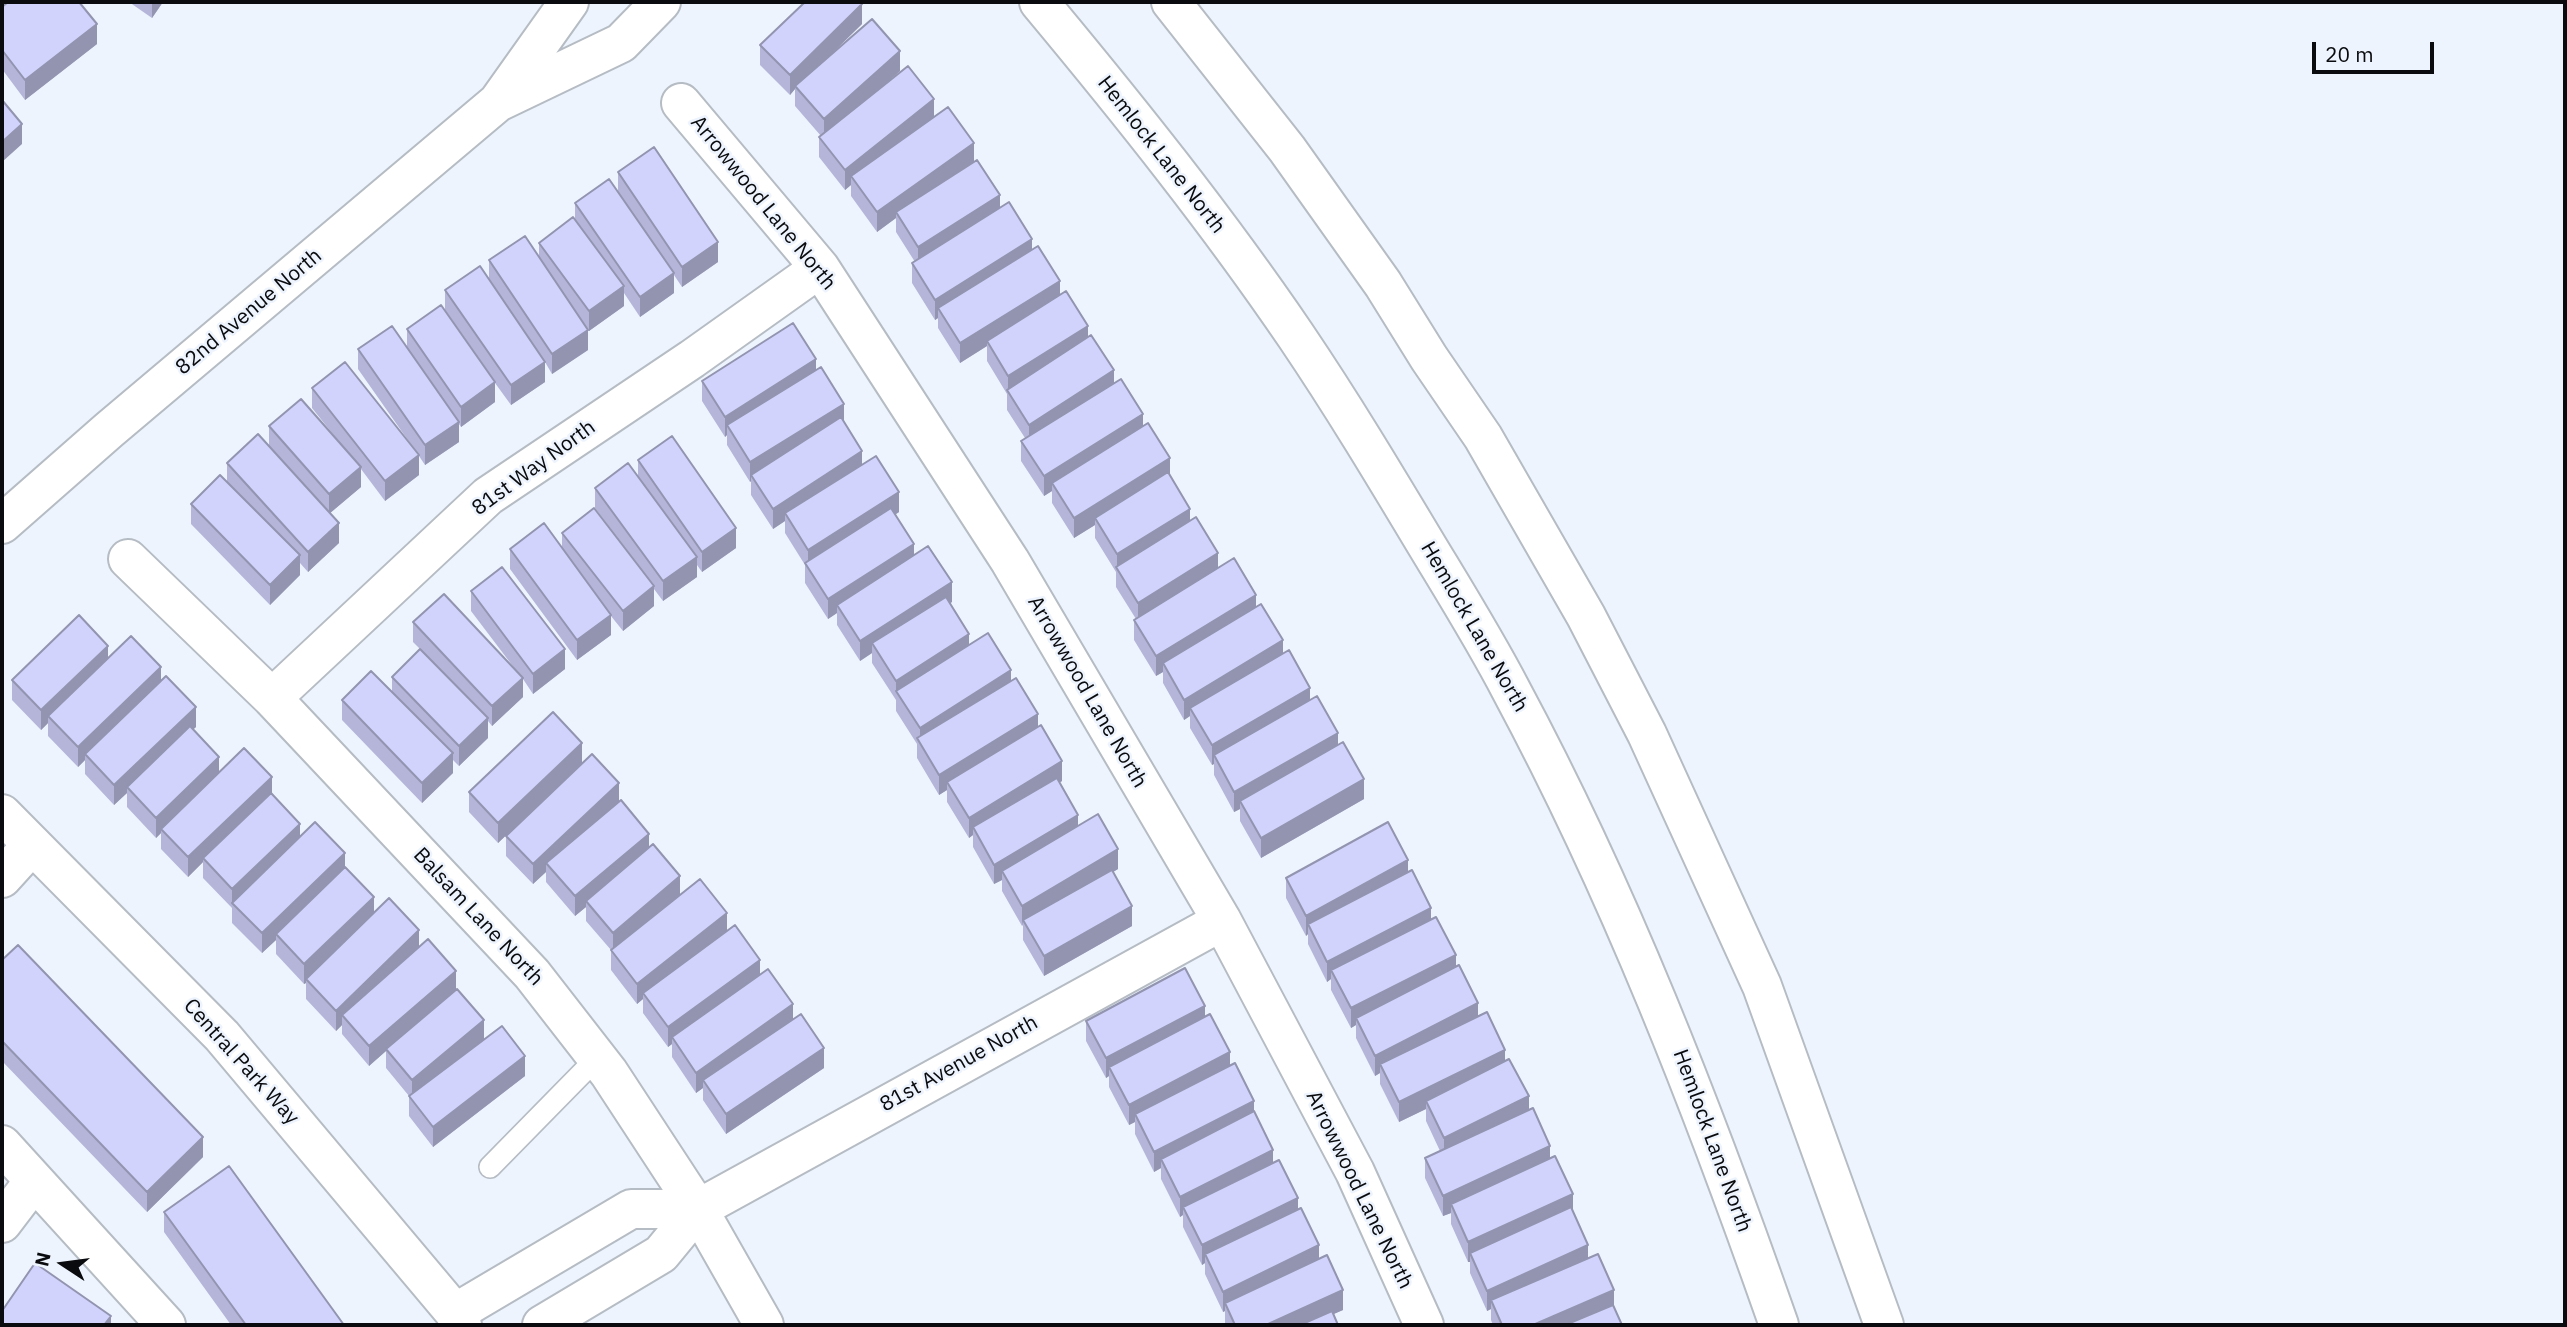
<!DOCTYPE html>
<html>
<head>
<meta charset="utf-8">
<style>
  body { margin:0 }
  #map { position:relative; width:2567px; height:1327px; overflow:hidden; background:#eef4fd; font-family:"IBM Plex Sans",sans-serif }
  canvas { display:block }
  .frame { position:absolute; inset:0; border:4px solid #090b0e; pointer-events:none }
  .north { position:absolute; left:28px; top:1229px; width:70px; height:70px; -webkit-text-stroke:5px #eef4fd; paint-order:stroke; rotate:283deg; font-size:19px; font-weight:700; line-height:28px; text-align:center; color:#090b0e }
  .north::after { content:''; display:block; margin:auto; width:24px; height:32px; background:#090b0e; clip-path:polygon(50% 0,100% 100%,50% 72%,0 100%) }
  .scale { position:absolute; left:2312px; top:42px; width:122px; height:32px; box-sizing:border-box; border:4px solid #090b0e; border-top:0; padding-left:9px; font-size:21px; line-height:24px; white-space:nowrap; color:#090b0e; -webkit-text-stroke:5px #eef4fd; paint-order:stroke }
</style>
</head>
<body>
<div id="map">
<canvas width="2567" height="1327"></canvas>
<div class="frame"></div>
<div class="north">N</div>
<div class="scale">20 m</div>
</div>
<script>
const ctx = document.querySelector('canvas').getContext('2d');
ctx.lineJoin = 'round';
function trace(path, color, width, dash) { ctx.strokeStyle = color; ctx.lineWidth = width; ctx.lineCap = dash ? 'butt' : 'round'; ctx.setLineDash(dash || []); ctx.stroke(path); }
function fill(path, color) { ctx.fillStyle = color; ctx.fill(path, 'evenodd'); }
function write(font, color, halo, rows, align = 'center') {
  ctx.font = font + ' "IBM Plex Sans",sans-serif'; ctx.lineWidth = 5; ctx.setLineDash([]); ctx.textBaseline = 'middle'; ctx.strokeStyle = halo; ctx.fillStyle = color; for (const [text, x, y, turn = 0] of rows) {
    ctx.save(); ctx.translate(x, y); ctx.rotate((+turn || 0) * Math.PI / 180); ctx.textAlign = isNaN(turn) ? turn : align; if (halo) ctx.strokeText(text, 0, 0); ctx.fillText(text, 0, 0); ctx.restore();
  }
}
const lane = new Path2D(`
  M490 1167 597 1058`);
const street = new Path2D(`
  M681 103 820 268 1010 561 1222 921 1355 1172 1424 1325
  M128 559 272 698 532 974 609 1073 698 1209 764 1325
  M272 698 488 496 692 359 820 268
  M2 878 32 845
  M2 1145 166 1325
  M698 1209 1222 921
  M2 1223 34 1181
  M455 1313 631 1209H698L661 1254 542 1325`);
const secondary = new Path2D(`
  M569 2 498 102 621 43 661 2
  M1039 2C1129 110 1217 220 1296 336 1342 404 1384 474 1426 544 1455 592 1485 640 1511 690 1620 893 1703 1108 1779 1325
  M1171 2 1287 149 1383 284 1429 358 1483 437 1586 616 1647 734 1762 986 1884 1325
  M2 524 109 430 498 102
  M2 814 222 1036 455 1313 462 1325`);
const wall = new Path2D(`
  M129 2H163L152 18Z
  M2 7 97 44 25 100 2 69Z
  M862 24 826 59 900 71 884 85 934 118 974 162 1000 208 1032 249 1088 337 1114 383 1143 426 1170 476 1190 521 1218 568 1256 607 1310 700 1338 745 1364 799 1261 858 1240 821V809L1234 812 1214 775V764L1212 765 1190 728V716L1184 720 1163 683V672L1156 676 1134 640V620L1136 619 1116 587V572L1095 538V525L1074 538 1052 503V491L1044 496 1021 461V441L1025 438 1007 410V394L987 361V346L960 363 938 328V318L935 320 912 283V263L915 262 896 232V218L877 232 851 196V185L845 190 819 157V137L821 136 795 106V89L790 95 760 65V45Z
  M618 172 718 262 682 287 674 275V293L640 317 624 293V306L589 331 588 330V350L552 374 545 362V382L511 405 495 383V402L461 427 459 424V442L425 465 419 456V475L385 501 361 469V487L330 513 339 543 308 572 300 563V575L270 605 191 524V504L227 482V463L269 446V426L344 448 312 408V388L412 446 358 369V349L407 347V329L487 370 445 310V290L489 280V260L539 257V243L575 220V203L618 192Z
  M816 370 844 423 862 464 899 512 895 515 914 555 952 602 949 603 969 644 1011 681 1038 727 1062 781 1059 783 1078 826 1118 869 1113 872 1132 926 1044 976 1023 940V925L1022 926 1002 891V880L994 884 973 847V835L969 838 947 802V790L939 795 917 758V744L896 711V700L872 663V653L860 661 837 625V613L828 619 805 583V565L785 533V521L773 529 751 495V481L750 482 727 445V435L725 437 702 401V381Z
  M638 460 736 548 702 572 697 565V577L663 601 654 589V606L623 631 611 616V635L577 660 510 569V549L562 548V533L618 539 595 508V488L638 477Z
  M471 591 565 669 533 694 523 679V697L492 726 488 721V738L459 766 453 760V773L422 803 342 720V700L392 691V677L432 661 413 642V622L515 669 471 611Z
  M108 659 161 681 196 727 193 729 219 773 272 794 300 836 345 868 374 914 419 947 456 990 484 1040 525 1076 433 1147 409 1116V1096L386 1068V1051L369 1066 342 1034V1025L336 1031 306 999V983L304 984 276 954V940L262 953 232 923V908L203 878V862L188 877 161 849V833L156 838 127 807V793L114 805 85 774V760L78 767 48 736V723L41 730 12 700V680Z
  M582 763 498 843 469 812V792Z
  M619 802 680 894 727 931 793 1019 824 1068 726 1134 703 1100V1088L696 1093 672 1057V1044L668 1047 643 1013V999L637 1004 611 970V950L586 921V907L575 916 546 882V872L533 884 506 856V836Z
  M1408 872 1456 967 1478 1016 1505 1061 1529 1110 1573 1211 1588 1258 1614 1307 1622 1325H1493L1491 1320V1309L1487 1311 1470 1273V1262H1468L1451 1224V1213L1443 1216 1425 1178V1158L1440 1151 1426 1121V1109L1399 1122 1380 1084V1073L1375 1076 1356 1038V1025L1351 1028 1331 990V979L1327 982 1308 944V934L1306 936 1286 898V878Z
  M2 960 203 1157 147 1212 2 1061Z
  M1205 1016 1254 1112 1273 1163 1298 1209 1319 1259 1343 1310 1333 1314 1338 1325H1226L1225 1323V1311L1223 1312 1205 1274V1263L1202 1265 1183 1227V1215L1180 1217 1161 1179V1168L1154 1172 1135 1134V1122L1129 1125 1109 1087V1076L1106 1078 1086 1041V1021Z
  M164 1212 344 1325H231L164 1232Z`);
const shadedWall = new Path2D(`
  M152 2H163L152 18Z
  M862 4V24L797 88 795 86V89L790 95V75Z
  M97 24V44L25 100V80Z
  M900 51V71L824 138V119Z
  M934 99V119L851 176V185L845 190V170Z
  M22 124V144L2 162V142Z
  M974 143V163L896 212V218L877 232V212Z
  M1000 195V215L918 267V247Z
  M1032 239V259L938 308V318L935 320V300Z
  M718 242V262L682 287V267Z
  M674 273V293L640 317V297Z
  M1060 281V301L987 341V346L960 363V343Z
  M624 286V306L589 331V311Z
  M1088 326V346L1008 392V376Z
  M588 330V350L552 374V354Z
  M816 359V379L727 425V435L725 437V417Z
  M545 362V382L511 405V385Z
  M1114 370V390L1029 445V425Z
  M495 382V402L461 427V407Z
  M844 404V424L751 475V481L750 482V462Z
  M1143 414V434L1052 483V491L1044 496V476Z
  M459 422V442L425 465V445Z
  M862 451V471L785 513V521L773 529V509Z
  M419 455V475L385 501V481Z
  M1170 458V478L1095 518V525L1074 538V518Z
  M361 467V487L329 514V494Z
  M899 492V512L808 569V550Z
  M1190 509V529L1117 570V554Z
  M339 523V543L308 572V552Z
  M736 528V548L702 572V552Z
  M914 544V564L837 605V613L828 619V599Z
  M1218 553V573L1138 623V603Z
  M300 555V575L270 605V585Z
  M697 557V577L663 601V581Z
  M952 582V602L876 650 872 643V653L860 661V641Z
  M654 586V606L623 631V611Z
  M1256 595V615L1163 663V672L1156 676V656Z
  M611 615V635L577 660V640Z
  M969 634V654L896 691V701V681Z
  M1283 640V660L1190 708V716L1184 720V700Z
  M108 646V666L48 716V723L41 730V710Z
  M565 649V669L533 694V674Z
  M161 667V687L85 754V760L78 767V747Z
  M1011 670V690L920 742V728Z
  M523 678V697L492 726V706Z
  M1310 688V708L1214 755V764L1212 765V745Z
  M196 707V727L130 790 127 787V793L114 805V785Z
  M1038 714V734L947 782V790L939 795V775Z
  M488 718V738L459 766V746Z
  M1338 733V753L1240 801V809L1234 812V792Z
  M582 743V763L498 843V823Z
  M453 753V773L422 803V783Z
  M219 757V777L161 829V833L156 838V818Z
  M1062 761V781L976 833 973 827V835L969 838V818Z
  M272 777V797L203 858V862L188 877V857Z
  M1364 779V799L1261 858V838Z
  M619 783V803L546 863V872L533 884V864Z
  M1078 815V835L1002 871V880L994 884V865Z
  M300 824V844L232 903V889Z
  M649 834V854L586 901V907L575 916V896Z
  M1118 849V869L1026 924 1023 920 1022 926V906Z
  M345 853V873L276 934V940L262 953V933Z
  M1408 860V880L1308 924V934L1306 936V916Z
  M680 876V896L613 953V933Z
  M374 897V917L306 979V983L304 984V964Z
  M1132 906V926L1044 976V956Z
  M1431 908V927L1331 970V979L1327 982V962Z
  M727 913V933L643 993V999L637 1004V984Z
  M419 930V949L342 1015V1025L336 1031V1011Z
  M1456 955V975L1356 1018V1025L1351 1028V1008Z
  M760 960V980L672 1037V1044L668 1047V1027Z
  M456 971V991L386 1049V1051L369 1066V1046Z
  M1478 1003V1023L1380 1064V1073L1375 1076V1056Z
  M793 1004V1024L703 1080V1088L696 1093V1073Z
  M1205 1006V1026L1109 1067V1076L1106 1078V1058Z
  M484 1020V1040L412 1100V1080Z
  M824 1048V1068L726 1134V1114Z
  M1505 1050V1070L1426 1101V1109L1399 1122V1102Z
  M1230 1052V1072L1135 1114V1122L1129 1125V1105Z
  M525 1056V1076L433 1147V1127Z
  M1529 1096V1116L1444 1158V1138Z
  M1254 1101V1120L1161 1159V1168L1154 1172V1152Z
  M203 1137V1157L147 1212V1192Z
  M1550 1146V1166L1451 1204V1213L1443 1216V1196Z
  M1273 1150V1170L1183 1207V1215L1180 1217V1197Z
  M1573 1194V1214L1470 1253V1262H1468V1242Z
  M1298 1198V1218L1205 1254V1263L1202 1265V1245Z
  M1319 1245V1265L1225 1303V1311L1223 1312V1292Z
  M1588 1245V1265L1491 1300V1309L1487 1311V1291Z
  M1343 1290V1310L1309 1325H1266Z
  M1614 1290V1310L1578 1325H1533Z
  M111 1316V1325H104Z`);
const building = new Path2D(`
  M8 2H79L97 24 25 80 2 50V7Z
  M805 2H859L862 4 790 75 760 45Z
  M872 19 900 51 824 119 795 86Z
  M908 66 934 99 845 170 819 137Z
  M2 100 22 124 2 142Z
  M948 107 974 143 877 212 851 176Z
  M654 147 718 242 682 267 618 172Z
  M977 160 1000 195 918 247 896 212Z
  M609 179 674 273 640 297 575 203Z
  M1009 202 1032 239 935 300 912 263Z
  M573 217 624 286 589 311 539 243Z
  M525 236 588 330 552 354 489 260Z
  M1038 246 1060 281 960 343 938 308Z
  M480 266 545 362 511 385 445 290Z
  M1066 291 1088 326 1008 376 987 341Z
  M441 305 495 382 461 407 407 329Z
  M793 323 816 359 725 417 702 381Z
  M392 326 459 422 425 445 358 349Z
  M1091 335 1114 370 1029 425 1007 390Z
  M345 362 419 455 385 481 312 388Z
  M821 367 844 404 750 462 727 425Z
  M1121 379 1143 414 1044 476 1021 441Z
  M301 399 361 467 329 494 269 426Z
  M841 417 862 451 773 509 751 475Z
  M1148 423 1170 458 1074 518 1052 483Z
  M258 434 339 523 308 552 227 463Z
  M672 436 736 528 702 552 638 460Z
  M876 456 899 492 808 550 785 513Z
  M628 463 697 557 663 581 595 488Z
  M1168 472 1190 509 1117 554 1095 518Z
  M220 475 300 555 270 585 191 504Z
  M594 508 654 586 623 611 562 533Z
  M891 508 914 544 828 599 805 563Z
  M1196 517 1218 553 1138 603 1116 567Z
  M544 523 611 615 577 640 510 549Z
  M928 546 952 582 860 641 837 605Z
  M1234 558 1256 595 1156 656 1134 620Z
  M502 567 565 649 533 674 471 591Z
  M444 594 523 678 492 706 413 622Z
  M946 597 969 634 896 681 872 643Z
  M1261 604 1283 640 1184 700 1163 663Z
  M79 615 108 646 41 710 12 680Z
  M988 633 1011 670 920 728 896 691Z
  M131 636 161 667 78 747 48 716Z
  M420 649 488 718 459 746 392 677Z
  M1289 650 1310 688 1212 745 1190 708Z
  M371 671 453 753 422 783 342 700Z
  M166 676 196 707 114 785 85 754Z
  M1016 678 1038 714 939 775 917 738Z
  M1317 696 1338 733 1234 792 1214 755Z
  M553 712 582 743 498 823 469 792Z
  M1041 725 1062 761 969 818 947 782Z
  M190 726 219 757 156 818 127 787Z
  M1343 742 1364 779 1261 838 1240 801Z
  M244 748 272 777 188 857 161 829Z
  M592 754 619 783 533 864 506 836Z
  M1057 778 1078 815 994 865 973 827Z
  M271 793 300 824 232 889 203 858Z
  M621 800 649 834 575 896 546 863Z
  M1098 814 1118 849 1022 906 1002 871Z
  M315 822 345 853 262 933 232 903Z
  M1388 822 1408 860 1306 916 1286 878Z
  M653 844 680 876 613 933 586 901Z
  M345 867 374 897 304 964 276 934Z
  M1112 870 1132 906 1044 956 1023 920Z
  M1412 870 1431 908 1327 962 1308 924Z
  M700 879 727 913 637 984 611 950Z
  M389 898 419 930 336 1011 306 979Z
  M1436 917 1456 955 1351 1008 1331 970Z
  M735 925 760 960 668 1027 643 993Z
  M428 939 456 971 369 1046 342 1015Z
  M18 945 203 1137 147 1192 2 1041V960Z
  M1459 965 1478 1003 1375 1056 1356 1018Z
  M1185 968 1205 1006 1106 1058 1086 1021Z
  M768 969 793 1004 696 1073 672 1037Z
  M457 989 484 1020 412 1080 386 1049Z
  M1487 1012 1505 1050 1399 1102 1380 1064Z
  M801 1014 824 1048 726 1114 703 1080Z
  M1210 1014 1230 1052 1129 1105 1109 1067Z
  M502 1026 525 1056 433 1127 409 1096Z
  M1509 1059 1529 1096 1444 1138 1426 1101Z
  M1235 1063 1254 1101 1154 1152 1135 1114Z
  M1533 1108 1550 1146 1443 1196 1425 1158Z
  M1254 1111 1273 1150 1180 1197 1161 1159Z
  M1555 1156 1573 1194 1468 1242 1451 1204Z
  M1279 1160 1298 1198 1202 1245 1183 1207Z
  M229 1166 344 1325H246L164 1212Z
  M1571 1207 1588 1245 1487 1291 1470 1253Z
  M1301 1208 1319 1245 1223 1292 1205 1254Z
  M1598 1254 1614 1290 1533 1325H1502L1491 1300Z
  M1327 1255 1343 1290 1266 1325H1235L1225 1303Z
  M35 1263 111 1316 104 1325H2V1311Z
  M1613 1305 1622 1325H1565Z
  M1332 1311 1338 1325H1300Z`);
const streetNames = [
  ["Hemlock Lane North",1161,155,52],
  ["Arrowwood Lane North",763,203,51],
  ["82nd Avenue North",249,312,-40],
  ["81st Way North",534,468,-36],
  ["Hemlock Lane North",1474,627,60],
  ["Arrowwood Lane North",1087,692,60],
  ["Balsam Lane North",478,917,47],
  ["Central Park Way",241,1062,48],
  ["81st Avenue North",959,1064,-29],
  ["Hemlock Lane North",1712,1141,70],
  ["Arrowwood Lane North",1359,1190,64]
];
trace(lane, '#b6bcc4', 24);
trace(street, '#b6bcc4', 42);
trace(secondary, '#b6bcc4', 42);
trace(lane, '#fff', 21);
trace(street, '#fff', 38);
trace(secondary, '#fff', 38);
fill(wall, '#b4b5d9');
fill(shadedWall, '#9294b0');
fill(building, '#d1d3fc');
trace(building, '#9294b0', 2);
write('21px', '#090b0e', '#eef4fd', streetNames);
</script>
</body>
</html>
